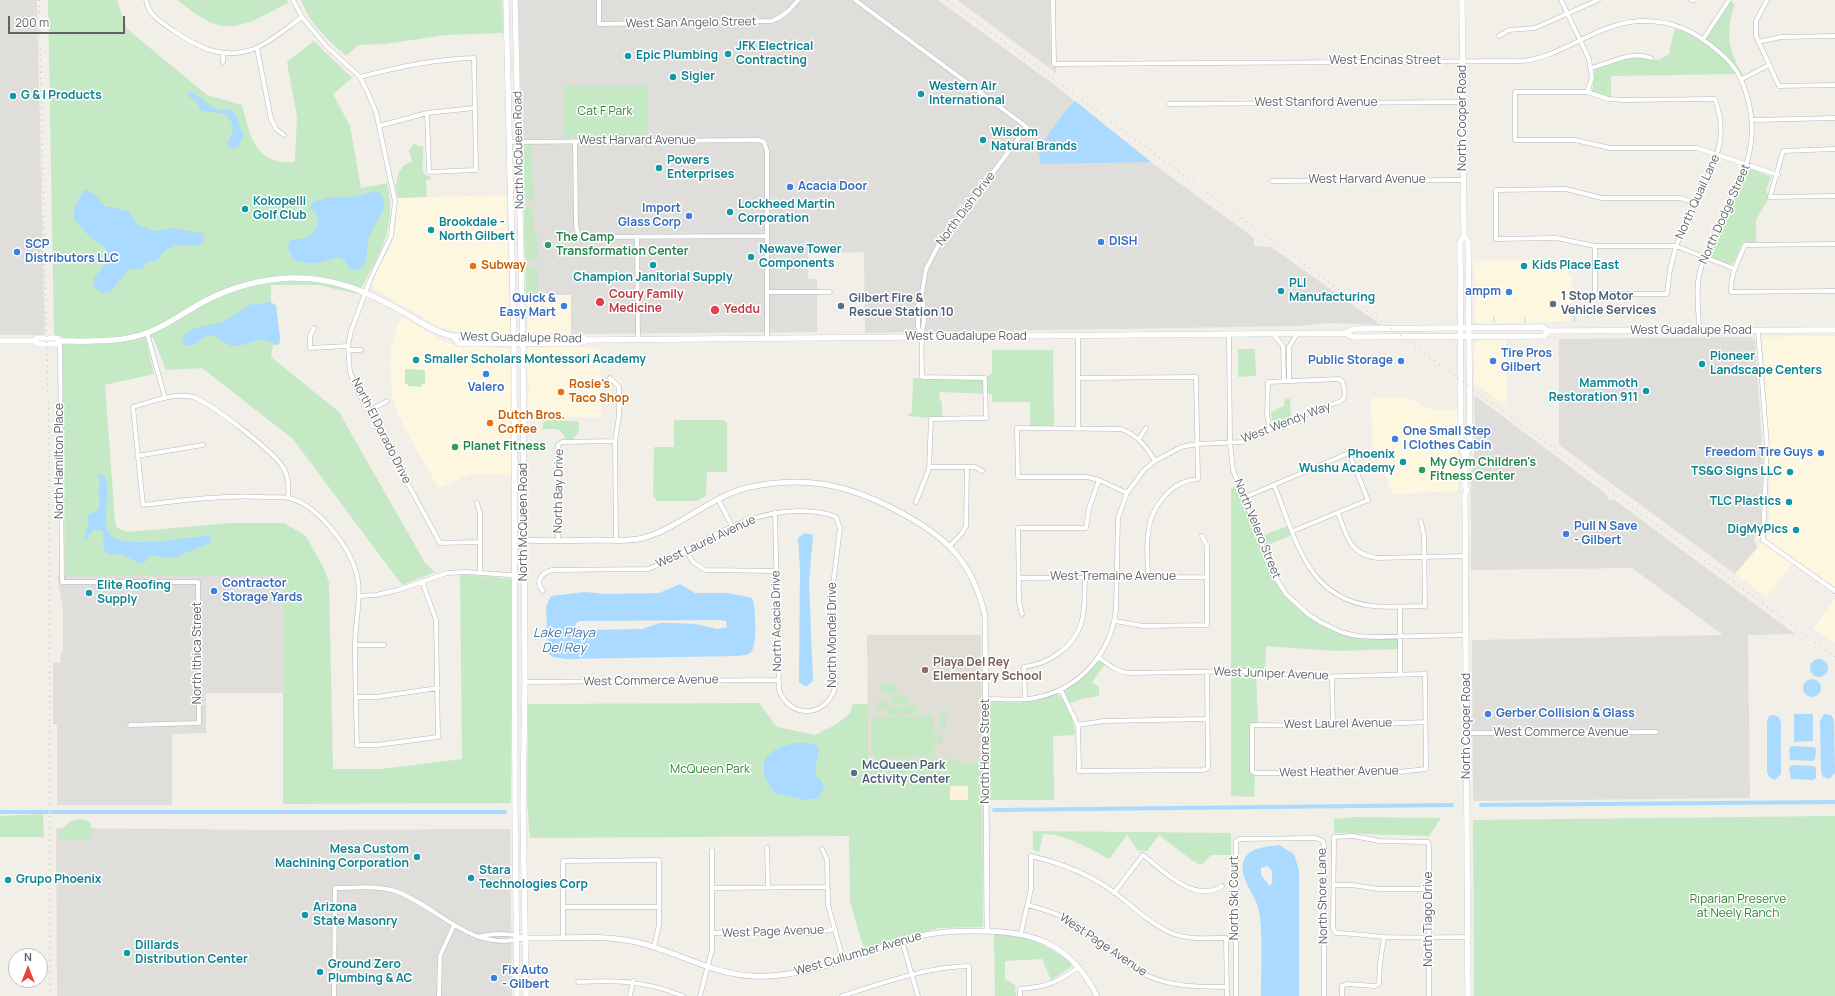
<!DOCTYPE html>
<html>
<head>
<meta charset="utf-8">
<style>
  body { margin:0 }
  #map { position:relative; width:1835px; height:996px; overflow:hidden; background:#f1efe8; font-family:Manrope,sans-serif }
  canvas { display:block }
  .north { position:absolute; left:8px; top:948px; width:40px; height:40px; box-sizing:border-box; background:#fff; border:1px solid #bfc1c3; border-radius:50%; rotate:0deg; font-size:11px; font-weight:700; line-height:16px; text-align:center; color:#5f6368 }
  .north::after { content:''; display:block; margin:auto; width:14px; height:18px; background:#ea4335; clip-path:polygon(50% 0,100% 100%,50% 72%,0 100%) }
  .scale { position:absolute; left:8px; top:16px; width:117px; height:18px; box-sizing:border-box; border:2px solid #5f6368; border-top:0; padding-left:5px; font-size:12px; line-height:14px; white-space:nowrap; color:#5f6368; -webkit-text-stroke:3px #fff; paint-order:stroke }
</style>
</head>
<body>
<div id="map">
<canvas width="1835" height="996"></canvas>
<div class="north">N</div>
<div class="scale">200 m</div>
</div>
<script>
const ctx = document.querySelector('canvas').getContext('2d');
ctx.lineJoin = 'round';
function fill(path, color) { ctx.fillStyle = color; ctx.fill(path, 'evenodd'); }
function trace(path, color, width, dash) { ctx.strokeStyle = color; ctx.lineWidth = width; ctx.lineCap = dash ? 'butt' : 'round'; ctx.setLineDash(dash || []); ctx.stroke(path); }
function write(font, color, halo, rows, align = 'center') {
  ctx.font = font + ' Manrope,sans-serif'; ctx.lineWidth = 3; ctx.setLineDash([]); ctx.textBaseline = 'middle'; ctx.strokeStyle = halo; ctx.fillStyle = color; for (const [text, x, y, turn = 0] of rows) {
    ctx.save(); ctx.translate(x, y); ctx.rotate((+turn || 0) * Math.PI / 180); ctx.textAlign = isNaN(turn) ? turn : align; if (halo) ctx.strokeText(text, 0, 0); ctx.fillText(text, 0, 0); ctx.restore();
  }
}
const commercial = new Path2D(`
  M507 195 506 221 508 242 507 254 510 327 508 334 473 335 450 330 436 325 373 288 372 282 391 245 395 231 398 198Z
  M1556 260 1572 277 1571 321 1483 324 1474 322 1476 289 1473 261Z
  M526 295H572L571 334 529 333 527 330 529 317Z
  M402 317 443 341 458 346 505 348 510 351 511 395 509 425 511 440V475L471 474 439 488 406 431 397 411 392 394 390 368 391 348 397 326Z
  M1835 336V588L1795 560 1766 597 1735 574 1769 534 1770 454 1762 340 1765 337Z
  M1477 340H1506L1507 399 1504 405 1474 383V344Z
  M561 346 600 348 601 417 527 418 529 385 527 373V349L533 346Z
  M1371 398H1409L1430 409H1458V491L1393 494 1372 445Z
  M1835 598V643L1818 631 1813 629Z`);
const industrial = new Path2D(`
  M0 0H37L45 335H0Z
  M518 0H938L1060 89 1151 162 1254 238V246L1271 247 1381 325 1328 323 1298 326 865 333 864 252 808 254V279H817V332L571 334V295H526Z
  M957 0H1050L1051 66H1056V73Z
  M1750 337 1755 340 1763 460 1761 525 1754 539 1757 548 1735 574 1559 445V339Z
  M1474 395 1605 493 1609 500H1615L1795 634 1748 635 1750 798 1473 801 1472 640 1723 635 1632 568 1471 570V475L1475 446Z
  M57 576H283L284 693H206V733L172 734V805H57V725L53 724V662L60 663 61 652 63 651V609Z
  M56 828 281 830 510 829 512 996H57Z`);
const education = new Path2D(`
  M867 635H981L982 762 962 763 953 759H868Z`);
const green = new Path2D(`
  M48 0H117L127 29 207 95 242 105C250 136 255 166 295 162L297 117 287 62 314 41 352 78 333 94 350 126 361 188 387 183C398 227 378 257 358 294L318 285H271V302L276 306 280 343 278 345H273L271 357 339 412 425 563 435 572 402 585 293 439 202 368 166 370 153 337 146 340 154 374 105 385 115 521 117 528 128 532 230 523H284L306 536 326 573 329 583 333 769H381L462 759 460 574 512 579 511 803 283 804V576H65L62 336 54 335Z
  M177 0H287L288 3C265 14 237 35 210 22 199 17 188 8 177 0Z
  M301 0H502L503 33 445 35 385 44 358 45 346 56C327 39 310 24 301 0Z
  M1728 0 1735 4C1725 32 1728 49 1743 75L1739 78 1736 74 1611 76V97L1592 92 1595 69 1630 57 1659 60 1669 54 1675 28 1702 39Z
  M647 85 648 137 563 138V86Z
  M414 144 423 147C424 156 421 166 424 174L431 177V179L426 180 427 197 398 198 395 185 397 182C397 174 402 163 412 162L409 150Z
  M528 146H534L532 151 534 201 524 199 523 149Z
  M1749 168 1771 177 1766 189 1769 198 1756 220V242H1745L1741 245 1734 263 1729 265 1710 256 1709 254 1747 170Z
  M533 206 534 234H537L538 261H529L525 258 524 207Z
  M526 268H538V295H526Z
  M1238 349H1255L1256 376 1238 377Z
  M992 350H1053L1054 428H1030V402H992V394L940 392 939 395 942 404V419C930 419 919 416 907 416L912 412 913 378H985L992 373Z
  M405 369 425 370V384H422V387L408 386V384H405Z
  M1285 398 1290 399 1291 417 1276 423 1272 421 1271 412 1284 406Z
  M555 419 579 422V431L576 436H574V439H565C563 426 552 429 542 429L544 421Z
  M674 420H723L727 423V472H707L706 496 697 501H657L653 496 654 447H674Z
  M1238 485 1259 537 1290 525 1294 534 1263 547 1277 580 1286 594 1321 623 1357 636H1400V649L1336 651 1266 646 1265 669 1231 668V489Z
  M1098 657 1106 663 1092 682 1099 687V696L1081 699 1068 704 1061 690 1072 684Z
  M1231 674H1256L1258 725H1252V771L1255 773 1254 797 1231 796Z
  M882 684H897V693H882Z
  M1056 694C1067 697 1075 725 1075 735L1053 736 1054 800H990V704L993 701H1030Z
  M892 695H907V704H892Z
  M878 699H886L887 706H900V715H887V710H878Z
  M759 703 777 727 815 735 837 724 850 713 853 704H868V759H953L962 763 982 762 983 921 982 927 940 928 915 934 864 949 850 902 849 836 530 838 527 803 528 704Z
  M917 705V714H902V706Z
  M939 712H945L946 728H939Z
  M933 716 934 735 939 732 944 742 939 745 934 736 935 757H874L871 754V717Z
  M43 814 44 837H0V816Z
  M1835 816V996H1474L1473 820Z
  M1354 817 1441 818 1429 836 1334 833V819Z
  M79 819 86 820 91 824V839L59 840V831L71 821Z
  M1033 831 1231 833V855H1211L1201 865 1193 861 1159 835 1147 851H1138L1127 835 1109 859C1089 848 1065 834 1043 834L1039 852 1033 850Z
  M994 933C1025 935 1047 944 1071 963V967L1051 980 1042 959 1005 961V979L1016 986 1015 990 1016 996H995Z`);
const sand = new Path2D(`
  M950 786H968V800H950Z`);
const water = new Path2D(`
  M190 92C200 94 206 105 216 109 222 111 230 108 234 112 240 118 237 127 244 134L238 147 232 148 227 143C234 133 235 127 228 116L222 113 201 111 197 102 189 97 188 94Z
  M1075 101 1151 162 1040 164V156H1038C1045 136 1060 116 1075 101Z
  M86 190 95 195 105 206 128 211 138 225 151 230 158 231 174 228 201 233 204 234 203 243 194 246 176 245 163 252 158 260 147 262 142 269H129L110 292 101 293 93 285V279L103 267 107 254 106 249 89 236 74 219V209L83 191Z
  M375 191C381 193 385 198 384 205 383 216 373 226 369 237 366 246 369 260 362 267 358 271 353 270 348 268 342 248 329 263 317 263 309 264 300 262 292 259L288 247 290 240C295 239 299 239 303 239 313 237 319 226 318 217L310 207 313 202 330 197H354Z
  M271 302 276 306 280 338 278 345 261 339C251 341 237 350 227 344 221 340 218 336 211 335 200 336 194 352 182 343L184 335 195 328 223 322 249 305Z
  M99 474C118 476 96 525 113 537 130 548 187 538 208 535L212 537 210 543 173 558H163L151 555 145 562 141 564 124 555 109 554 104 550 103 532 100 530H93L86 540 84 539 89 523 87 515 97 511 100 502 98 491 100 482 98 477Z
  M804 533 813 535 809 582 813 681 807 686 803 685 799 682 800 568 798 538Z
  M680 584 695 593H728L752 598C756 606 757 643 752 651 749 656 742 655 737 656L566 659 553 657 548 653 546 607 551 596 585 592 607 594 659 593ZM720 620 726 621 727 627 717 629 696 624 672 623H660L642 629 585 630 575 626 577 622 581 621Z
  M1810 668a9 9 0 1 1 18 0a9 9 0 1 1-18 0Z
  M1803 688a9 9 0 1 1 18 0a9 9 0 1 1-18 0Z
  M1794 714H1813V741L1794 742Z
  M1824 714 1831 715 1834 720 1835 773 1829 779 1823 777 1821 772 1820 721Z
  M1773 715 1779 717 1781 723V774L1775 780 1770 778 1767 773V722L1769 716Z
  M797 743H811L819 747 816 765V777L821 779 824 788 821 791 820 798 804 800 778 794 773 791 764 775V761C772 749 783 745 797 743Z
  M1792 746 1814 747 1816 749 1815 759 1813 761 1790 760 1789 749Z
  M1792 765 1814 766 1816 768V778L1813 780 1791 779 1789 768Z
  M1279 845 1294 854 1299 870V996H1261C1261 972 1264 925 1257 904 1252 891 1238 875 1244 860 1250 847 1266 847 1279 845ZM1267 866 1272 871V883L1270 886 1261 875V868Z`);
const stream = new Path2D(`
  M1494 317V322
  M1525 318V322
  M1574 321 1575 316`);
const canal = new Path2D(`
  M1481 805 1835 802
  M994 810 1452 805
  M0 812H48
  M52 812H505`);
const minor = new Path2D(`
  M146 0C148 15 162 23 174 31 198 48 226 61 256 48 272 41 288 27 302 17
  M293 0 302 17 326 46 360 77 367 91 376 112 395 201 391 236 370 280 351 331 348 346 350 372 358 392 440 543 480 542
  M599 0V24L772 21C784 16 790 10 798 0
  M855 0 1027 127 938 246 926 269 921 299 918 305V327L922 337
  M1053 0 1054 64 1523 61C1564 56 1598 23 1640 21 1673 20 1695 31 1719 52 1736 66 1743 80 1748 100 1766 167 1717 211 1700 271 1695 290 1699 312 1699 331
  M1561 0 1589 59 1592 78 1587 92
  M1691 0H1694
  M1767 0 1756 21V36L1779 86 1835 85
  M1499 36 1509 30 1535 28 1598 0
  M1704 38 1729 0
  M1758 42 1781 37 1835 36
  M257 48 271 119 276 129 284 135
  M223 62V53
  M1591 68C1611 63 1631 50 1651 58
  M360 77C397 67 435 59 474 58L476 170 429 172 427 113
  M1742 79 1769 65
  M1169 104 1463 102
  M1753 120 1835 118
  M379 126 427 113 474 108
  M510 142 758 140 764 142 767 151V338
  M575 142 576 225 578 234 582 237 767 236
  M1835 149 1783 151 1770 197 1835 196
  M1272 181 1463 180
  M1696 203 1680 198H1602L1566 189 1496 190V239L1556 238 1595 246H1676L1735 269
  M637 237 638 339
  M1835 244 1745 245C1738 261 1730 275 1731 292L1835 291
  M1595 246V294H1667L1670 270 1676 246 1717 155V154C1723 135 1722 118 1715 99L1623 100 1608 99 1587 92H1515V140H1575L1610 148H1697L1778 175
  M767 292H830
  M314 328 310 336V348L348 346
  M1758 331 1767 445 1763 540 1835 591
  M147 333 165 398
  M1273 334 1283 346 1284 380
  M1229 335 1230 443 1233 470 1263 547 1277 580 1286 594 1309 615 1322 623 1341 632 1357 636 1377 637 1466 635
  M1078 336V428
  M60 341 62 582H198L199 723 130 725
  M349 350H361
  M610 378 619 387V416L615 441 616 540
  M1078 378 1196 377 1198 479C1170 481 1150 508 1148 534 1146 548 1148 563 1148 577
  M1289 380V347L1297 334
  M369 411 387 401
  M1139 439 1146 428
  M137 456 203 445
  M929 467H975L982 471
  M1274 485C1296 538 1306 599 1373 606 1389 608 1408 606 1425 606L1424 536 1421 522
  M1127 493 1099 480 1087 477H1018L1017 428 1121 429C1137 435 1146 446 1155 461
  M288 498C289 488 289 478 284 469 276 453 211 403 193 397 175 392 151 402 133 407L143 505C184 500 223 495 264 497 272 497 281 497 289 498 318 505 350 547 357 575 362 598 355 622 355 645 355 678 356 712 357 745H377L438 737 436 620 422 581
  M1243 498 1349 453 1368 500 1293 531
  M718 499 732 526
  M916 502 929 469 931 419 986 418 985 378 922 377C922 364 921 352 922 339 922 325 928 313 921 299
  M477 503 480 513V573
  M1338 513C1347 536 1349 554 1377 558L1466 556
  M558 541V445L562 442 615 441
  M950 546 962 533 966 526 967 467
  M686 551 693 562 705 570 776 571
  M1019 578 1207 577
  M543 591C534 581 542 573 552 570L648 569 661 564C706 541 746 511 800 511 812 511 825 512 836 517L840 528 832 593 835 688C826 718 790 719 779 690L775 512
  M359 596 376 595 398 590 447 573 466 572 524 576
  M1400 606V674
  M1022 614 1019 601 1018 528H1086L1089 508 1099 480
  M1115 621 1143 626 1207 625V546L1202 536
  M355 645H384
  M1098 657C1108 664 1116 672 1129 673L1250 671 1312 677 1425 674 1426 769 1390 773H1255L1252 771V725L1333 726 1425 722
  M1332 677 1333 726
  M525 682 777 680
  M1061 690 1078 726 1079 771 1204 770 1208 768 1207 672
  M356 697H376L438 688
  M986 699C1002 699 1020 701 1035 698 1080 689 1111 654 1116 609L1118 518 1127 493 1144 470 1155 461 1181 447 1197 444 1242 442 1328 405C1345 402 1348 398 1342 381L1339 379 1268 382 1267 415 1270 429
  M1025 699 1024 667C1048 664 1073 648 1081 624 1086 609 1084 593 1085 577
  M1077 725 1104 721 1207 719
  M1467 733 1656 732
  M767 848 768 887
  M822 849 827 860 828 905 843 959
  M1334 885H1352L1379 889H1429
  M712 888 827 887
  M1114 893 1143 855C1163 871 1195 904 1222 886
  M1028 905C1043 909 1057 913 1071 921 1098 937 1119 963 1148 976 1173 987 1200 987 1227 987
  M563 907H659
  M712 933H813L835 929
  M1021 933 1031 889V856C1061 863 1089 874 1114 892 1132 906 1148 922 1169 932 1186 940 1207 938 1226 938L1227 996
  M478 937C492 933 512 933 525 938
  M563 938V861L659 860V925L654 947
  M902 941 918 996
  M578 982C619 980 645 981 683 996
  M334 996 335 888C354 888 377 885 395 891 442 908 469 953 526 938
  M439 996 440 956 454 925
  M630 996 633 981
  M700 996 712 950V850
  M842 996C883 983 925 967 969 966V996
  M1020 996V989C1048 987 1057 982 1079 967
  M1236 996V841L1240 839 1316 838 1323 841 1324 847V996
  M1342 996V986L1347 984 1375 986 1379 984 1380 964 1384 937
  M1429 996V847L1428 842 1379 841 1353 836 1334 837 1333 928 1336 933C1352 933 1368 936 1385 937 1413 938 1440 937 1468 937`);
const tertiary = new Path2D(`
  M516 540C543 541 570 541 597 540 612 540 628 542 643 538 677 529 709 498 746 488 800 475 843 483 892 508 943 534 972 558 985 616L987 930
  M526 938C562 939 599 934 636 942 676 951 711 974 753 976 807 979 864 951 916 937 934 932 954 931 974 931 1031 930 1070 942 1097 996`);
const secondary = new Path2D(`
  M506 0 514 341 515 810 517 996
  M515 0 523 344 525 682 523 806 526 996
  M1462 0 1464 235 1460 242 1461 446 1465 458V486L1467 491 1465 494V499L1468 996
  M1464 235 1468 241 1470 446 1465 458
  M1345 333 1354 329 1542 327 1548 331 1835 330
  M454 337 458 343 469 344 578 343 588 340
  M0 341H34L37 338H56L60 341
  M34 341 38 344H57L60 341C89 341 119 343 147 333 168 325 186 311 205 301 232 287 262 279 292 278 333 277 369 292 403 312 419 321 434 332 452 336 456 337 460 335 464 335 501 339 540 338 578 337L588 340 1345 333 1353 337 1544 336 1548 331`);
const rail = new Path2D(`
  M39 0 49 438 50 996
  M947 0 1835 657`);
const markers = [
  [728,54,4,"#0f9aa8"],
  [628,56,4,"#0f9aa8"],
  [673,77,4,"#0f9aa8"],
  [921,94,4,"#0f9aa8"],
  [13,96,4,"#0f9aa8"],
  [983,140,4,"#0f9aa8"],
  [659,168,4,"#0f9aa8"],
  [790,187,4,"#3f7fe0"],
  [245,209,4,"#0f9aa8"],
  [730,212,4,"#0f9aa8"],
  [689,216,4,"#3f7fe0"],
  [431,230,4,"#0f9aa8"],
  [1101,242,4,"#3f7fe0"],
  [548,245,4,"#2e9e5b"],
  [17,252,4,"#3f7fe0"],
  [751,257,4,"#0f9aa8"],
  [653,265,4,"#0f9aa8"],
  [473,266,4,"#e8710a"],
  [1524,266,4,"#0f9aa8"],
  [1281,291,4,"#0f9aa8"],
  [1509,292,4,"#3f7fe0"],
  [600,302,5,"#e0444e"],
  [1553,304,4,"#5c6f8a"],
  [564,306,4,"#3f7fe0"],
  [841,306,4,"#5c6f8a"],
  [715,310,5,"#e0444e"],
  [416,360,4,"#0f9aa8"],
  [1401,361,4,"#3f7fe0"],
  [1493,361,4,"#3f7fe0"],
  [1702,364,4,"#0f9aa8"],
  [486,374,4,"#3f7fe0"],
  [1646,391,4,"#0f9aa8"],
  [561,392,4,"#e8710a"],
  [490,423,4,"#e8710a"],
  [1395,439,4,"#3f7fe0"],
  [455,447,4,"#2e9e5b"],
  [1821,453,4,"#3f7fe0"],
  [1403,462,4,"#0f9aa8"],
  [1422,470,4,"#2e9e5b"],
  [1790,472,4,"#0f9aa8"],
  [1789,502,4,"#0f9aa8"],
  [1796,530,4,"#0f9aa8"],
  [1566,534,4,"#3f7fe0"],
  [214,591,4,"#3f7fe0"],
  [89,593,4,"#0f9aa8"],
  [925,670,4,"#8d6e63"],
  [1488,714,4,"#3f7fe0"],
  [854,773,4,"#5c6f8a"],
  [417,857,4,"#0f9aa8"],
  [471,878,4,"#0f9aa8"],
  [8,880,4,"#0f9aa8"],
  [305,915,4,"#0f9aa8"],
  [127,953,4,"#0f9aa8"],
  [320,972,4,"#0f9aa8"],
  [494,978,4,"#3f7fe0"]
];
const streetNames = [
  ["West San Angelo Street",691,23,-1],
  ["West Encinas Street",1385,61],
  ["West Stanford Avenue",1316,103],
  ["North Cooper Road",1463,118,-90],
  ["West Harvard Avenue",637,141],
  ["North McQueen Road",519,150,-91],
  ["West Harvard Avenue",1367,180],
  ["North Quail Lane",1698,197,-66],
  ["North Dish Drive",966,209,-53],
  ["North Dodge Street",1725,214,-66],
  ["West Guadalupe Road",1691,331],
  ["West Guadalupe Road",966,337],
  ["West Guadalupe Road",521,338,1],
  ["West Wendy Way",1286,423,-21],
  ["North El Dorado Drive",381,431,63],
  ["North Hamilton Place",60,461,-90],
  ["North Bay Drive",559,491,-89],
  ["North McQueen Road",524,522,-90],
  ["North Velero Street",1257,529,68],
  ["West Laurel Avenue",706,542,-25],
  ["West Tremaine Avenue",1113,577],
  ["North Acacia Drive",777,621,-91],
  ["North Mondel Drive",833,635,-90],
  ["North Ithica Street",198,653,-90],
  ["West Juniper Avenue",1271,674,2],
  ["West Commerce Avenue",651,681,-1],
  ["West Laurel Avenue",1338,724,-1],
  ["North Cooper Road",1467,726,-90],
  ["West Commerce Avenue",1561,733],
  ["North Horne Street",986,751,-90],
  ["West Heather Avenue",1339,772,-1],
  ["North Shore Lane",1323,896,-91],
  ["North Ski Court",1235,898,-90],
  ["North Tiago Drive",1429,919,-90],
  ["West Page Avenue",773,932,-2],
  ["West Page Avenue",1103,945,34],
  ["West Cullumber Avenue",858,954,-16]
];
const cultureNames = [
  ["JFK Electrical",736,47],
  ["Contracting",736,61],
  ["Epic Plumbing",636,56],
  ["Sigler",681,77],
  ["Western Air",929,87],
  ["International",929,101],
  ["G & I Products",21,96],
  ["Wisdom",991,133],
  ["Natural Brands",991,147],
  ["Powers",667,161],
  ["Enterprises",667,175],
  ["Kokopelli",253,202],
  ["Golf Club",253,216],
  ["Lockheed Martin",738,205],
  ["Corporation",738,219],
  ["Brookdale -",439,223],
  ["North Gilbert",439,237],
  ["Newave Tower",759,250],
  ["Components",759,264],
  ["Kids Place East",1532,266],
  ["Champion Janitorial Supply",653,278,"center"],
  ["PLI",1289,284],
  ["Manufacturing",1289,298],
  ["Pioneer",1710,357],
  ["Landscape Centers",1710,371],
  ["Smaller Scholars Montessori Academy",424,360],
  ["Mammoth",1638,384,"right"],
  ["Restoration 911",1638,398,"right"],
  ["Phoenix",1395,455,"right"],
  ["Wushu Academy",1395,469,"right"],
  ["TS&G Signs LLC",1782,472,"right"],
  ["TLC Plastics",1781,502,"right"],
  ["DigMyPics",1788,530,"right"],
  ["Elite Roofing",97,586],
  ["Supply",97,600],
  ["Mesa Custom",409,850,"right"],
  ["Machining Corporation",409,864,"right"],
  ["Stara",479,871],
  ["Technologies Corp",479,885],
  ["Grupo Phoenix",16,880],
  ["Arizona",313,908],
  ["State Masonry",313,922],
  ["Dillards",135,946],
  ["Distribution Center",135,960],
  ["Ground Zero",328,965],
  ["Plumbing & AC",328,979]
];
const parkNames = [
  ["Cat F Park",605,112],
  ["McQueen Park",710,770],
  ["Riparian Preserve",1738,900],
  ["at Neely Ranch",1738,914]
];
const shopNames = [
  ["Acacia Door",798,187],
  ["Import",681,209,"right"],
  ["Glass Corp",681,223,"right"],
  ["DISH",1109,242],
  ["SCP",25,245],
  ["Distributors LLC",25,259],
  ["ampm",1501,292,"right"],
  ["Quick &",556,299,"right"],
  ["Easy Mart",556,313,"right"],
  ["Tire Pros",1501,354],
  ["Gilbert",1501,368],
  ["Public Storage",1393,361,"right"],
  ["Valero",486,388,"center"],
  ["One Small Step",1403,432],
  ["| Clothes Cabin",1403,446],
  ["Freedom Tire Guys",1813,453,"right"],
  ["Pull N Save",1574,527],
  ["- Gilbert",1574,541],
  ["Contractor",222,584],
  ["Storage Yards",222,598],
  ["Gerber Collision & Glass",1496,714],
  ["Fix Auto",502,971],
  ["- Gilbert",502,985]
];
const leisureNames = [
  ["The Camp",556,238],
  ["Transformation Center",556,252],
  ["Planet Fitness",463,447],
  ["My Gym Children's",1430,463],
  ["Fitness Center",1430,477]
];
const foodNames = [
  ["Subway",481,266],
  ["Rosie's",569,385],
  ["Taco Shop",569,399],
  ["Dutch Bros.",498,416],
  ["Coffee",498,430]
];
const healthNames = [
  ["Coury Family",609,295],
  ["Medicine",609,309],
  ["Yeddu",724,310]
];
const serviceNames = [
  ["1 Stop Motor",1561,297],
  ["Vehicle Services",1561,311],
  ["Gilbert Fire &",849,299],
  ["Rescue Station 10",849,313],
  ["McQueen Park",862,766],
  ["Activity Center",862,780]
];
const educationNames = [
  ["Playa Del Rey",933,663],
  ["Elementary School",933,677]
];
const waterNames = [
  ["Lake Playa",564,633],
  ["Del Rey",564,648]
];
fill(commercial, '#fef7e0');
fill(industrial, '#e0deda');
fill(education, '#e1ded6');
fill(green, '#c5e8c5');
fill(sand, '#fbf3d9');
fill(water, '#aadaff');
trace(stream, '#aadaff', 1);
trace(canal, '#aadaff', 4);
trace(minor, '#b5b8bc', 5);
trace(tertiary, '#b5b8bc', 6);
trace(secondary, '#b6babf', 6);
trace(minor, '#fff', 4);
trace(tertiary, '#fff', 5);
trace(secondary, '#fff', 5.5);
trace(rail, '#b6b7b8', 1, [1, 5]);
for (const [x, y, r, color] of markers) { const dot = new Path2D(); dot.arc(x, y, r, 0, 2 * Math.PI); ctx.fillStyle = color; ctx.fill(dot); trace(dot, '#fff', 1.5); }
write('12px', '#5f6368', '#fff', streetNames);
write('bold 12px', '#0d838f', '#fff', cultureNames, 'left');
write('12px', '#348238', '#fff', parkNames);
write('bold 12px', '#366cbe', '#fff', shopNames, 'left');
write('bold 12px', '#27864d', '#fff', leisureNames, 'left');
write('bold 12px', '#c56008', '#fff', foodNames, 'left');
write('bold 12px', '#be3a42', '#fff', healthNames, 'left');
write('bold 12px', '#4e5e75', '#fff', serviceNames, 'left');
write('bold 12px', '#785e54', '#fff', educationNames, 'left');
write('italic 13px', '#4174aa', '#fff', waterNames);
</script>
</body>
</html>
